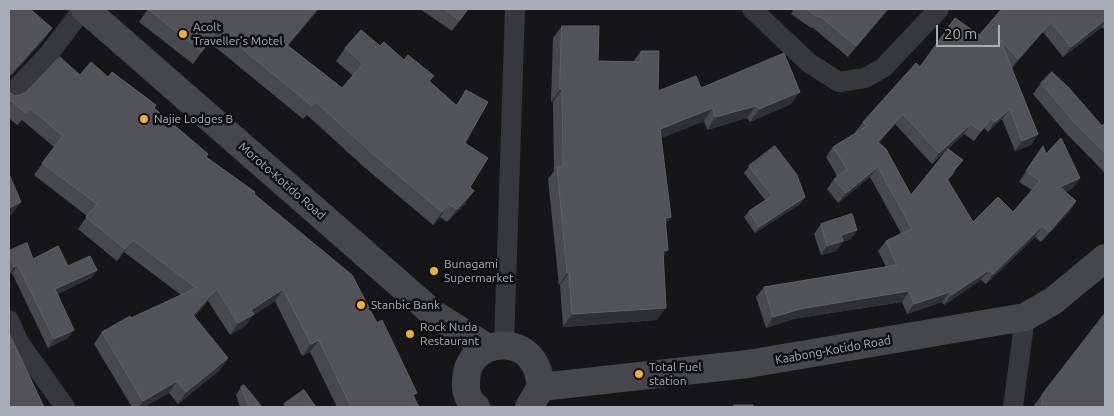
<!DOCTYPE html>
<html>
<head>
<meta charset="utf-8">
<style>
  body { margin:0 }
  #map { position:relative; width:1114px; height:416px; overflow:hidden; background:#161618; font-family:Ubuntu,sans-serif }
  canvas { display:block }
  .frame { position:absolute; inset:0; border:10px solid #a8adb8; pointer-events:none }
  .scale { position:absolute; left:936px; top:25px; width:64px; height:22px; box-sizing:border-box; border:2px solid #a8adb8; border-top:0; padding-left:6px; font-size:15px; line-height:18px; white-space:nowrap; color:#a8adb8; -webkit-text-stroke:4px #111113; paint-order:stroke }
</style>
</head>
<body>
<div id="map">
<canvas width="1114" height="416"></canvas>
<div class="frame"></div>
<div class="scale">20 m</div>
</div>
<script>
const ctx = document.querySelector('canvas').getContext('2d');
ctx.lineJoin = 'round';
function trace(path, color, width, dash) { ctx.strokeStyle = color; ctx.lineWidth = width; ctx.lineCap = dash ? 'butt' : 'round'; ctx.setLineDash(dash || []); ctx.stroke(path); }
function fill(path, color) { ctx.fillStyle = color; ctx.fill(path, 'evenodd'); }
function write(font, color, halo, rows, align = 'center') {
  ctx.font = font + ' Ubuntu,sans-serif'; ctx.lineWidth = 5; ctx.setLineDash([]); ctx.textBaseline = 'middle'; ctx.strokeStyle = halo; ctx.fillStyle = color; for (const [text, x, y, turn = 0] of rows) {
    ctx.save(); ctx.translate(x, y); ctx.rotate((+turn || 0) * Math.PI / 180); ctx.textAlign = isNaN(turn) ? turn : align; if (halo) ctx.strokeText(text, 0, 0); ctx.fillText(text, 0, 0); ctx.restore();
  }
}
const minor = new Path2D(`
  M752 9 809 63 839 82 865 78 883 68 939 9
  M9 96 47 56 83 9
  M9 320 18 341 65 407
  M504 345 515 9
  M1013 407 1025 317`);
const secondary = new Path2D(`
  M85 9 434 314 488 348
  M541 387 748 364 1025 317 1053 301 1105 258
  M476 407C469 402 465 391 466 383 466 374 468 364 475 357 490 341 520 341 533 361 538 368 540 378 541 387L529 407`);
const wall = new Path2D(`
  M148 9H319L288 46 342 88 353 76 336 61 345 48 380 46 404 60 456 105 466 90 465 143 470 187 465 204 447 222 440 217 433 225 364 167 307 115 303 119 209 42 193 64 139 22Z
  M420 9H468L452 31Z
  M791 9H889L848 57 812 27 811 28 791 14 793 11Z
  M1105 9V27L1104 29 1102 27 1063 57 1043 32 1012 68 1038 134 1031 145 1015 151 1002 119 988 132 984 128 974 141 964 134 932 164 895 124 879 143 911 195 956 171 948 180 973 222 1013 212 1032 190 1019 182 1043 146 1046 154 1073 188 1065 192 1076 201 1069 212 1041 242 1035 237 986 284 981 280 944 305 942 302 907 314 902 302 793 319 766 328 756 297 764 287 886 267 878 251 886 241 901 233 870 177 838 203 827 189 834 179 837 176 826 157 833 147 856 133 855 132 863 122 920 67 979 35Z
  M562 26 598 61 633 62 641 51 658 91 701 88 791 104 750 122 747 118 707 130 704 121 661 138 665 224 663 258 657 320 563 327 560 285H559L548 179 554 171 553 102H551L553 38Z
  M80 75 108 77 154 108 206 157 254 194 414 397 419 407H337L310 352 302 356 275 301 252 316 245 326 230 335 208 301 194 317 228 358 220 370 178 404 169 393 144 407H132L94 344 102 332 181 295 124 252 117 261 78 229 87 216 34 175 54 147 22 120 17 125 9 118V92L15 96 20 95Z
  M1041 83 1102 126 1105 123V173L1066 133 1033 94Z
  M749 166 805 197 800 204 755 233 744 217 749 211 765 200 744 173Z
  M821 224 857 230 851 239 843 242 836 251 821 255 814 234Z
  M9 251 33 259 68 266 97 270 91 278 57 294 68 338 48 348 12 273 9 275Z
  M241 387 262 407H240L236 395Z
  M1042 395 1105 407H1034V405Z`);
const shadedWall = new Path2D(`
  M317 9H319L278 58 287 45Z
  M887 9H889L848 57 856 46Z
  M1105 20V22L1102 27 1063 57 1071 47Z
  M1051 22 1043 32 1011 69 1018 59Z
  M52 28 44 40 9 79V76Z
  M560 89H562L553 102H551Z
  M800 92 791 104 750 122 759 109Z
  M756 106 747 118 707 130 715 117Z
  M713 108 704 121 651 142 660 129Z
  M1010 109 1002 119 988 132 995 122Z
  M903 114 895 124 871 152 878 142Z
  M971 124 964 134 932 164 939 153Z
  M1038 134 1031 145 1015 151 1022 141Z
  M878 167 870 177 838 203 846 193Z
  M1080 178 1073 188 1053 198 1060 187Z
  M474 191 465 204 447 222 457 209Z
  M805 197 800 204 755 233 759 227Z
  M1076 201 1069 212 1041 242 1049 232Z
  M21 202 12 214 9 216V208Z
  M449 204 440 217 433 225 442 212Z
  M671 217 662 230 665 218Z
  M1042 226 1035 237 986 284 993 274Z
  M857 230 851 239 843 242 836 251 821 255 827 246 841 235Z
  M133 240 124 252 117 261 125 249Z
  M668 250 659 263 663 251Z
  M18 265 12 273 9 275 14 267Z
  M97 270 91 278 50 298 55 289Z
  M989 270 981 280 944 305 951 295Z
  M567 273H569L560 285H559Z
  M217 289 208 301 185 327 193 315Z
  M283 289 275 301 252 316 245 326 230 335 238 323 251 310Z
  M909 291 902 302 793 319 766 328 773 317 800 309Z
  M950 292 942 302 907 314 914 304Z
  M666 308 657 320 563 327 572 314Z
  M74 330 68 338 48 348 54 339Z
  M319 340 310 352 302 356 311 344Z
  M228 358 220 370 178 404 186 392Z
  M177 381 169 393 144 407H139L143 401Z`);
const building = new Path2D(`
  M9 9H30L52 28 9 76Z
  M148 9H317L287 45 342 88 363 64 345 48 361 30 380 46 384 42 404 60 408 55 434 76 429 81 457 106 466 90 488 102 465 143 488 158 470 187 474 191 457 209 449 204 442 212 373 154 316 102 312 106 218 29 202 51Z
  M445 9H468L460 20Z
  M807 9H887L856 46 820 16 818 17Z
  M1002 9H1105V20L1071 47 1051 22 1018 59 1000 39 1038 134 1022 141 1010 109 995 122 991 118 981 131 971 124 939 153 903 114 878 142 886 149 911 195 948 149 963 160 947 179 973 222 998 197 1013 212 1040 181 1026 171 1043 146 1046 154 1061 138 1080 178 1060 187 1076 201 1049 232 1042 226 993 274 989 270 951 295 950 292 914 304 909 291 800 309 773 317 764 287 897 265 886 241 912 229 878 167 846 193 834 179 847 169 833 147 867 126 863 122 916 63 920 67 955 18 979 35Z
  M562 26H599L598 61 641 62V51H659L658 91 696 76 701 88 784 53 800 92 759 109 756 106 715 117 713 108 660 129 671 217 665 218 668 250 663 251 666 308 572 314 569 273H567L557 167 563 166 562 89H560Z
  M60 57 80 75 91 62 108 77 112 72 156 105 154 108 208 154 206 157 255 192 254 194 352 275 377 323 382 320 417 393 413 395 419 407H351L319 340 311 344 283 289 251 310 254 314 238 323 217 289 193 315 228 358 186 392 177 381 143 401 102 332 130 316 131 318 196 288 133 240 125 249 86 217 97 204 42 163 63 136 30 108 26 113 9 99V92L15 96 20 95 26 92Z
  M1052 72 1069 88 1102 126 1105 123V153L1074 122 1041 83Z
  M775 146 797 175 805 197 759 227 749 211 772 196 749 166Z
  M9 174 21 202 9 208Z
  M852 214 857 230 841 235 843 241 827 246 821 224Z
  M27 243 33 259 58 246 68 266 90 256 97 270 55 289 74 330 54 339 18 265 14 267 9 253V251Z
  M1104 315 1105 316V407H1042V395Z
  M9 333 44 407H9Z
  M244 385 262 407H249L241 387Z
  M304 390 316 407H286L284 404Z
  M734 405H753V407H734Z`);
const markers = [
  [183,34,5,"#f2b134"],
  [144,119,5,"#f2b134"],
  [434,271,5,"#f2b134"],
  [361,305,5,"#f2b134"],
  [410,334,5,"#f2b134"],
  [639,374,5,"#f2b134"]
];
const poiNames = [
  ["Acolt",193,27],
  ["Traveller's Motel",193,41],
  ["Najie Lodges B",154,119],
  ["Bunagami",444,264],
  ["Supermarket",444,278],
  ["Stanbic Bank",371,305],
  ["Rock Nuda",420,327],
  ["Restaurant",420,341],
  ["Total Fuel",649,367],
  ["station",649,381]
];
const streetNames = [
  ["Moroto-Kotido Road",282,181,41],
  ["Kaabong-Kotido Road",833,350,-10]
];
trace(minor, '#37383d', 20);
trace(secondary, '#45474d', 28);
fill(wall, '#47494d');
fill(shadedWall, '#2f3033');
fill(building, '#525359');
trace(building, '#5f6168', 1);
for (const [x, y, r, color] of markers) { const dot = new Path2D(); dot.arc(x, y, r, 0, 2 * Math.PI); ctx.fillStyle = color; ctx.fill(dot); trace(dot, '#111113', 2); }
write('12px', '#a8adb8', '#111113', poiNames, 'left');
write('12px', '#a8adb8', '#111113', streetNames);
</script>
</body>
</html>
